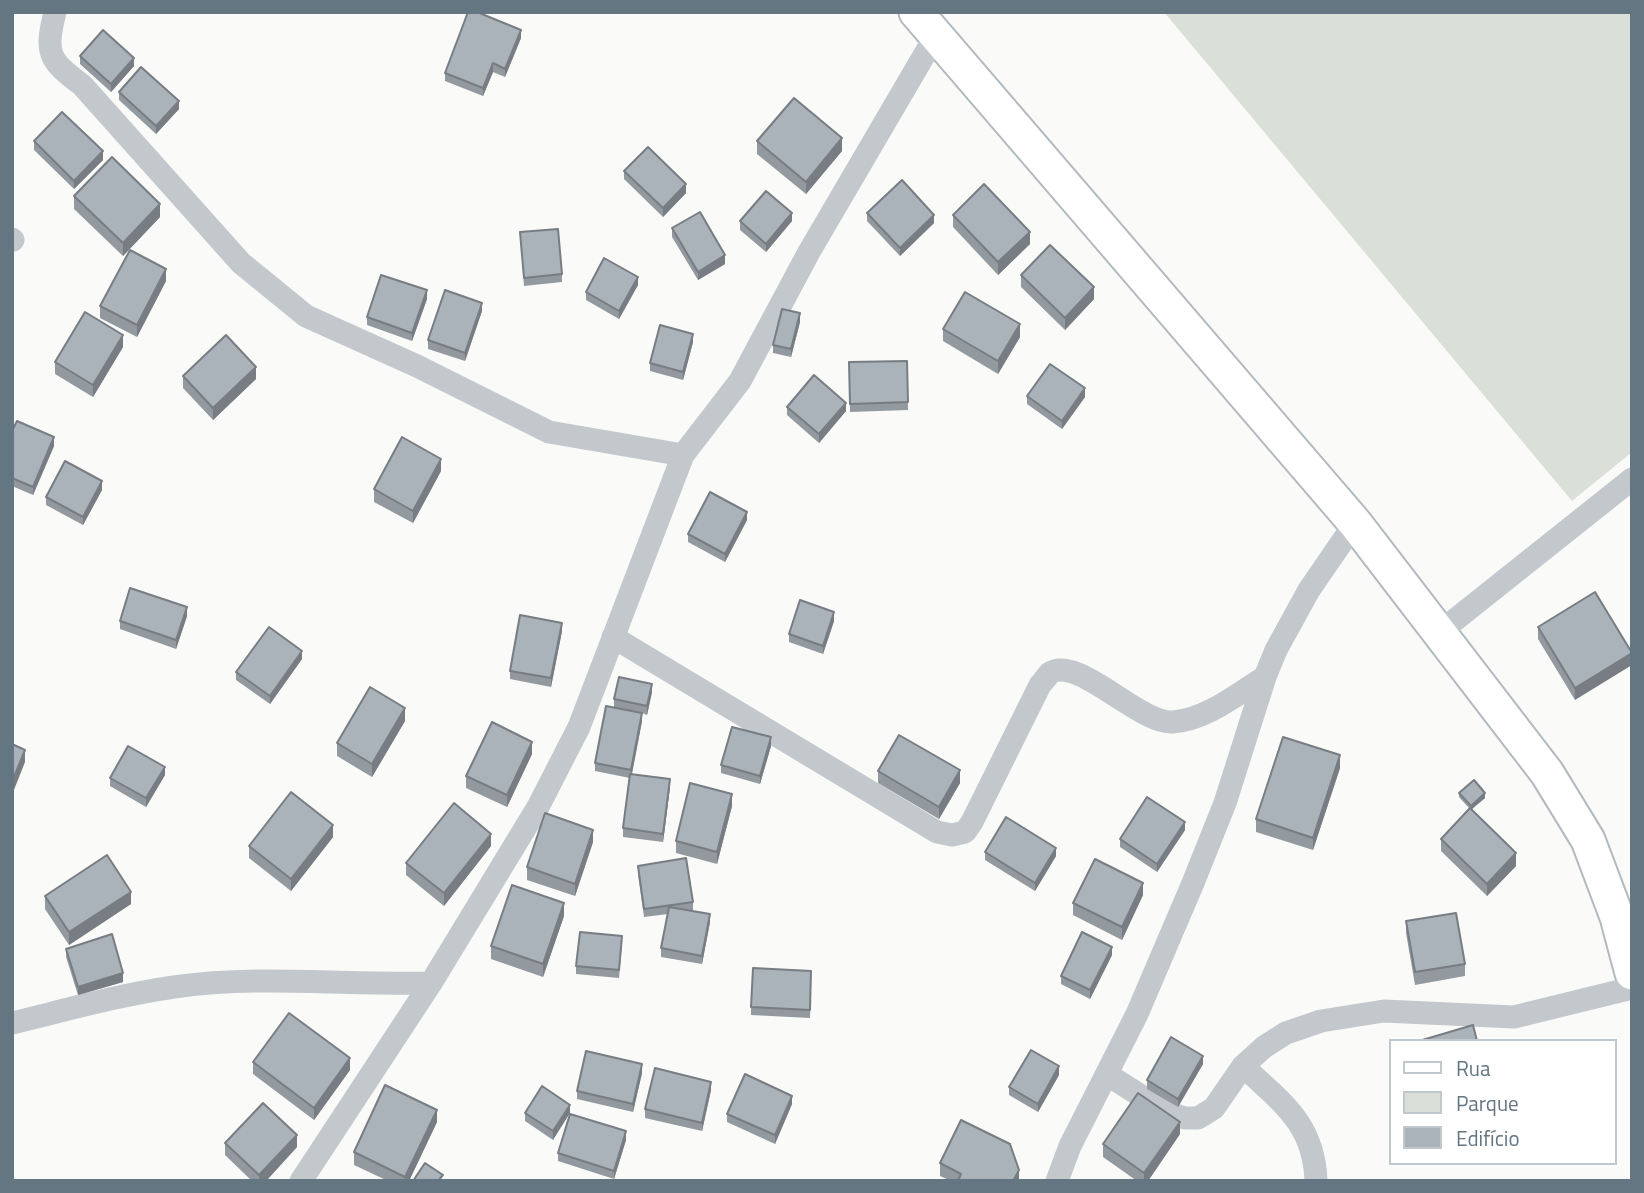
<!DOCTYPE html>
<html>
<head>
<meta charset="utf-8">
<style>
  body { margin:0 }
  #map { position:relative; width:1644px; height:1193px; overflow:hidden; background:#fafaf8; font-family:"Titillium Web",sans-serif }
  canvas { display:block }
  .frame { position:absolute; inset:0; border:14px solid #657683; pointer-events:none }
  .legend { position:absolute; left:1389px; top:1039px; width:228px; height:126px; box-sizing:border-box; background:#fff; border:2px solid #c1c8cd; margin:0; padding:9px 12px; list-style:none; font-size:21px; color:#657683 }
  .legend li { display:flex; align-items:center; gap:14px; height:35px }
  .legend b { width:35px; border:2px solid #c1c8cd }
</style>
</head>
<body>
<div id="map">
<canvas width="1644" height="1193"></canvas>
<div class="frame"></div>
<ul class="legend">
<li><b style="height:9px;background:#fff"></b>Rua</li>
<li><b style="height:19px;background:#dadfd7"></b>Parque</li>
<li><b style="height:19px;background:#aab3b9"></b>Edifício</li>
</ul>
</div>
<script>
const ctx = document.querySelector('canvas').getContext('2d');
ctx.lineJoin = 'round';
function fill(path, color) { ctx.fillStyle = color; ctx.fill(path, 'evenodd'); }
function trace(path, color, width, dash) { ctx.strokeStyle = color; ctx.lineWidth = width; ctx.lineCap = dash ? 'butt' : 'round'; ctx.setLineDash(dash || []); ctx.stroke(path); }
const green = new Path2D(`
  M1164 12H1632V452L1572 501Z`);
const street = new Path2D(`
  M55 12C45 53 48 60 82 85L241 263 306 316 417 366 549 432 683 455
  M12 239 13 240
  M1441 631 1632 479
  M613 637 937 832 952 835 965 832 972 822 1040 685C1043 682 1047 676 1050 673 1078 655 1139 724 1173 722 1206 720 1237 694 1265 677
  M12 1023C66 1010 119 995 174 987 258 975 346 985 431 983
  M1243 1066C1281 1102 1314 1123 1316 1181
  M1108 1075 1168 1113 1185 1118H1198L1214 1108 1243 1066 1264 1047 1286 1033 1321 1021 1384 1011 1514 1017 1632 988
  M301 1181 431 983 538 807 579 727 683 455 740 381 809 252 936 35
  M1057 1181 1070 1146 1137 1014 1193 883 1225 803 1265 677 1276 650 1309 590 1355 523`);
const secondary = new Path2D(`
  M916 12 1355 523 1547 773 1588 840 1617 917 1632 973`);
const wall = new Path2D(`
  M521 38 505 77 493 72 483 96 445 81V73Z
  M80 56 134 66 111 92 80 64Z
  M119 92 179 109 156 134 119 100Z
  M34 141 103 160 74 189 34 150Z
  M757 141 842 151 806 194 757 154Z
  M624 171 686 193 663 217 624 179Z
  M74 196 160 217 123 256 74 209Z
  M867 213 934 223 900 256 867 221Z
  M953 215 1030 244 998 275 953 227Z
  M740 221H792L766 252 740 230Z
  M672 228 725 264 698 280 672 237Z
  M520 232 562 274V282L524 286Z
  M1021 275 1094 299 1065 330 1021 287Z
  M166 281 137 337 100 318V306Z
  M638 285 619 319 586 300V292Z
  M427 299 412 341 367 325V317Z
  M482 311 465 361 428 349V340Z
  M800 322 791 357 773 353V345Z
  M943 329 1020 337 998 374 943 341Z
  M693 342 683 380 650 371V363Z
  M123 347 93 397 55 374V362Z
  M907 361 908 410 850 412 849 362Z
  M183 376 256 379 213 420 183 388Z
  M1027 396 1085 397 1062 429 1027 404Z
  M787 407 846 411 819 443 787 415Z
  M12 431 54 446 33 495 12 486Z
  M441 471 413 523 374 502V489Z
  M102 490 83 525 46 505V497Z
  M747 520 725 562 688 542V534Z
  M1595 592 1575 700 1538 639V627Z
  M187 616 176 649 120 629V621Z
  M834 621 823 654 789 642V634Z
  M562 631 551 687 510 679V671Z
  M302 659 270 704 236 680V672Z
  M652 692 647 715 642 713V721L632 774 670 787 663 842 623 837V828L630 778 595 771V763L614 707V699Z
  M405 721 372 777 337 756V743Z
  M771 746 760 784 721 773V765Z
  M532 754 507 807 466 788V776Z
  M1340 768 1313 850 1256 832V819Z
  M878 771 960 783 939 819 878 783Z
  M165 775 146 807 110 786V778Z
  M1459 793 1485 798 1471 809 1516 866 1487 896 1441 851V839L1469 808 1459 797Z
  M732 806 717 864 676 853V841Z
  M1185 830 1157 872 1120 847V839Z
  M333 837 291 891 249 858V846Z
  M593 842 575 896 527 880V867Z
  M491 846 444 906 406 875V863Z
  M985 852 1056 856 1035 891 985 860Z
  M638 866 693 902V910L690 911 710 922 702 964 661 957V948L668 914 644 917 638 874Z
  M1143 895 1122 940 1073 915V903Z
  M45 896 131 904 69 945 45 909Z
  M564 916 543 977 491 959V946Z
  M1406 921 1465 964V976L1415 985 1406 933Z
  M622 945 619 978 576 974V966Z
  M66 949 123 982 78 995 66 957Z
  M1112 955 1090 999 1061 984V976Z
  M811 971 810 1018 751 1015V1007Z
  M253 1062 350 1070 314 1120 253 1074Z
  M1203 1064 1178 1107 1147 1089V1080Z
  M642 1073 633 1112 577 1099V1091Z
  M1059 1075 1038 1112 1009 1095V1087Z
  M711 1090 702 1131 645 1118V1109Z
  M792 1104 775 1144 727 1122V1114Z
  M570 1105 553 1140 525 1121V1113Z
  M437 1122 409 1181H388L354 1165V1152Z
  M1180 1134 1148 1181H1137L1103 1157V1144Z
  M626 1140 614 1179 558 1161V1153Z
  M225 1143 297 1147 266 1181H252L225 1155Z
  M940 1163 1019 1181H951L940 1176Z`);
const shadedWall = new Path2D(`
  M521 30V38L505 77V69Z
  M134 58V66L111 92V84Z
  M493 63V72L483 96V88Z
  M179 101V109L156 134V126Z
  M842 138V151L806 194V182Z
  M103 151V160L74 189V181Z
  M686 184V193L663 217V208Z
  M160 204V217L123 256V243Z
  M792 213V221L766 252V244Z
  M934 215V223L900 256V248Z
  M1030 232V244L998 275V262Z
  M725 255V264L698 280V272Z
  M166 269V281L137 337V325Z
  M638 277V285L619 319V311Z
  M1094 287V299L1065 330V318Z
  M427 290V299L412 341V333Z
  M482 303V311L465 361V353Z
  M800 313V322L791 357V349Z
  M1020 324V337L998 374V361Z
  M693 334V342L683 380V372Z
  M123 335V347L93 397V385Z
  M256 367V379L213 420V408Z
  M1085 388V397L1062 429V421Z
  M846 403V411L819 443V434Z
  M54 437V446L33 495V487Z
  M441 459V471L413 523V511Z
  M102 481V490L83 525V517Z
  M747 512V520L725 562V554Z
  M187 607V616L176 649V640Z
  M834 612V621L823 654V646Z
  M562 623V631L551 687V678Z
  M302 651V659L270 704V696Z
  M1632 653V665L1575 700V688Z
  M652 684V692L647 715V706Z
  M405 708V721L372 777V764Z
  M642 713V721L631 778V770Z
  M771 737V746L760 784V776Z
  M532 742V754L507 807V795Z
  M25 750V762L12 795V782Z
  M1340 755V768L1313 850V838Z
  M165 767V775L146 807V798Z
  M960 770V783L939 819V807Z
  M670 779V787L663 842V834Z
  M1485 793V798L1471 810V806Z
  M732 794V806L717 864V852Z
  M1185 822V830L1157 872V864Z
  M333 825V837L291 891V879Z
  M593 830V842L575 896V884Z
  M491 834V846L444 906V893Z
  M1056 848V856L1035 891V883Z
  M1516 853V866L1487 896V884Z
  M1143 883V895L1122 940V927Z
  M131 892V904L69 945V932Z
  M564 903V916L543 977V964Z
  M710 914V922L702 964V956Z
  M1112 947V955L1090 999V990Z
  M123 973V982L78 995V987Z
  M1203 1056V1064L1178 1107V1099Z
  M350 1058V1070L314 1120V1108Z
  M642 1064V1073L633 1112V1104Z
  M1059 1066V1075L1038 1112V1104Z
  M711 1082V1090L702 1131V1123Z
  M792 1096V1104L775 1144V1135Z
  M570 1105V1113L553 1140V1131Z
  M437 1110V1122L409 1181H405V1177Z
  M1180 1122V1134L1148 1181H1144V1173Z
  M626 1131V1140L614 1179V1171Z
  M297 1135V1147L266 1181H259V1175Z
  M1019 1170V1181H1013Z`);
const building = new Path2D(`
  M468 12H477L521 30 505 69 493 63 483 88 445 73Z
  M103 30 134 58 111 84 80 56Z
  M141 67 179 101 156 126 119 92Z
  M794 98 842 138 806 182 757 141Z
  M62 112 103 151 74 181 34 141Z
  M648 147 686 184 663 208 624 171Z
  M112 157 160 204 123 243 74 196Z
  M902 180 934 215 900 248 867 213Z
  M984 184 1030 232 998 262 953 215Z
  M766 191 792 213 766 244 740 221Z
  M700 212 725 255 698 272 672 228Z
  M558 229 562 274 524 278 520 232Z
  M1050 245 1094 287 1065 318 1021 275Z
  M130 250 166 269 137 325 100 306Z
  M604 258 638 277 619 311 586 292Z
  M381 275 427 290 412 333 367 317Z
  M445 290 482 303 465 353 428 340Z
  M965 292 1020 324 998 361 943 329Z
  M782 309 800 313 791 349 773 345Z
  M85 312 123 335 93 385 55 362Z
  M660 325 693 334 683 372 650 363Z
  M226 335 256 367 213 408 183 376Z
  M907 361 908 402 850 404 849 362Z
  M1050 364 1085 388 1062 421 1027 396Z
  M814 375 846 403 819 434 787 407Z
  M17 421 54 437 33 487 12 478V431Z
  M402 437 441 459 413 511 374 489Z
  M65 461 102 481 83 517 46 497Z
  M710 492 747 512 725 554 688 534Z
  M130 588 187 607 176 640 120 621Z
  M1595 592 1632 653 1575 688 1538 627Z
  M800 600 834 612 823 646 789 634Z
  M520 615 562 623 551 678 510 671Z
  M269 627 302 651 270 696 236 672Z
  M619 677 652 684 647 706 614 699Z
  M370 687 405 708 372 764 337 743Z
  M606 706 642 713 631 770 595 763Z
  M492 722 532 742 507 795 466 776Z
  M732 727 771 737 760 776 721 765Z
  M899 735 960 770 939 807 878 771Z
  M1283 737 1340 755 1313 838 1256 819Z
  M12 744 25 750 12 782Z
  M128 746 165 767 146 798 110 778Z
  M630 774 670 779 663 834 623 828Z
  M1474 780 1485 793 1471 806 1459 793Z
  M690 783 732 794 717 852 676 841Z
  M291 792 333 825 291 879 249 846Z
  M1147 797 1185 822 1157 864 1120 839Z
  M454 803 491 834 444 893 406 863Z
  M1470 808 1516 853 1487 884 1441 839Z
  M545 813 593 830 575 884 527 867Z
  M1006 817 1056 848 1035 883 985 852Z
  M107 855 131 892 69 932 45 896Z
  M686 858 693 902 644 909 638 866Z
  M1095 859 1143 883 1122 927 1073 903Z
  M512 885 564 903 543 964 491 946Z
  M669 907 710 914 702 956 661 948Z
  M1456 913 1465 964 1415 972 1406 921Z
  M580 932 622 936 619 970 576 966Z
  M1082 932 1112 947 1090 990 1061 976Z
  M112 934 123 973 78 987 66 949Z
  M753 968 811 971 810 1010 751 1007Z
  M289 1013 350 1058 314 1108 253 1062Z
  M1473 1025 1477 1041H1419Z
  M1171 1037 1203 1056 1178 1099 1147 1080Z
  M1031 1050 1059 1066 1038 1104 1009 1087Z
  M586 1051 642 1064 633 1104 577 1091Z
  M655 1068 711 1082 702 1123 645 1109Z
  M745 1074 792 1096 775 1135 727 1114Z
  M385 1085 437 1110 405 1177 354 1152Z
  M542 1086 570 1105 553 1131 525 1113Z
  M1138 1093 1180 1122 1144 1173 1103 1144Z
  M263 1103 297 1135 259 1175 225 1143Z
  M570 1114 626 1131 614 1171 558 1153Z
  M961 1120 1010 1144 1019 1170 1013 1181H958L961 1174 940 1163Z
  M425 1163 443 1175 438 1181H413Z`);
fill(green, '#dadfd7');
trace(secondary, '#b3babf', 37);
trace(street, '#c3c8cc', 23);
trace(secondary, '#fff', 33);
fill(wall, '#929a9f');
fill(shadedWall, '#777d82');
fill(building, '#aab3b9');
trace(building, '#777d82', 2);
</script>
</body>
</html>
